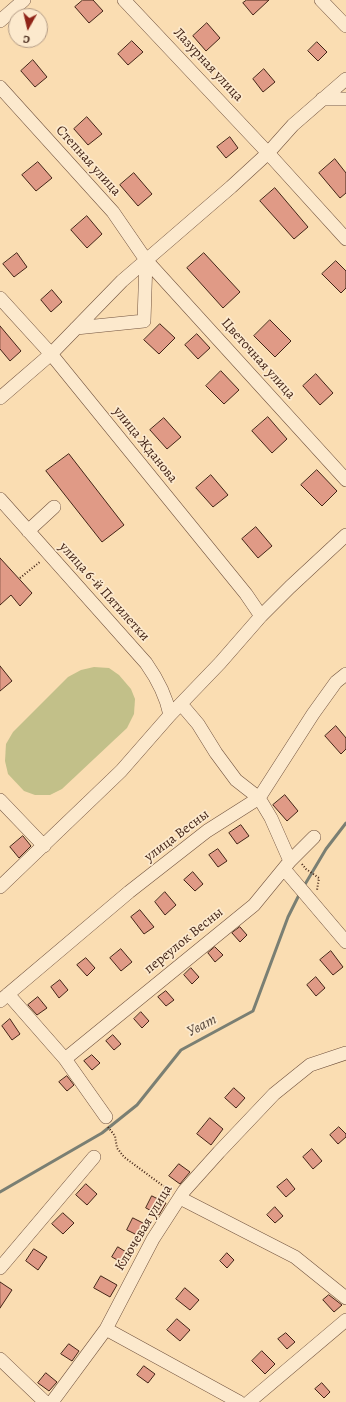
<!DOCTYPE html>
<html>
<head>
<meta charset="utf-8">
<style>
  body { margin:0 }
  #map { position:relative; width:346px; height:1402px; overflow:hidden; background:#faddb2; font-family:Alegreya,serif }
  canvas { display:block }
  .north { position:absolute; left:8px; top:8px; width:40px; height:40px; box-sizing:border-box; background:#fce9cd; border:1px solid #b29a84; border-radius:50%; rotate:188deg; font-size:11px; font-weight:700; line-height:16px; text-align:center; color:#432417 }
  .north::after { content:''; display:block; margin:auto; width:14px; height:18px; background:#8f2418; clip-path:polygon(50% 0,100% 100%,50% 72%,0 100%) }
</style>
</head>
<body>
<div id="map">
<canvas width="346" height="1402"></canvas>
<div class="north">С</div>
</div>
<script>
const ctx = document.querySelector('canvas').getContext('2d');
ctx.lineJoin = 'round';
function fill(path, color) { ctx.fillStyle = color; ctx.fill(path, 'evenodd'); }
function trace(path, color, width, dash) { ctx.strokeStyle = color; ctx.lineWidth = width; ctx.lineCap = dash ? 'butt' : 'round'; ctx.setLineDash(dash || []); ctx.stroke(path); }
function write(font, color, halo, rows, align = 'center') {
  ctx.font = font + ' Alegreya,serif'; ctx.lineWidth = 3.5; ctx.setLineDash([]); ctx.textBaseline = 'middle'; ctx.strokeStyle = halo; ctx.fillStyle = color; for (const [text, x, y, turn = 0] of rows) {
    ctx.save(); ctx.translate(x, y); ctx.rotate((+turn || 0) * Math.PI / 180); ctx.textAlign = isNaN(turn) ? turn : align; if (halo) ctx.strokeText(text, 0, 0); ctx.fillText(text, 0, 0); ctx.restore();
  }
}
const green = new Path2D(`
  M94 667 109 668 119 675 131 689 135 699 134 714 127 728 62 789 50 795H35L24 791 8 774 5 761 6 744 13 732 68 677 81 670Z`);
const stream = new Path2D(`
  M304 886 326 849 346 823
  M0 1192 102 1133 137 1105 181 1050 253 1011 288 917 300 893`);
const building = new Path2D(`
  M83 0H93L103 11 89 23 75 7Z
  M247 0H269L253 15 243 3Z
  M207 23 220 38 206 51 193 36Z
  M132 41 143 52 128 65 118 54Z
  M317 42 327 52 318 61 308 51Z
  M33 60 47 77 35 87 21 71Z
  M264 69 275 82 263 92 253 79Z
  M87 117 102 134 88 145 74 129Z
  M230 137 238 148 226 158 217 147Z
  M335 159 346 173V193L340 198 319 173Z
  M38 162 52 178 36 191 22 175Z
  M134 173 152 194 138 206 120 185Z
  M275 188 308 227 294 239 260 201Z
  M87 216 102 234 87 248 71 230Z
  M17 253 27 267 14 277 3 264Z
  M204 253 240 292 223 308 187 268Z
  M336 261 346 271V288L341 293 322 274Z
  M52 290 62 302 51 312 41 300Z
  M270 320 291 341 275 357 254 336Z
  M160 324 175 338 159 354 144 340Z
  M0 326 21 351 10 361 0 349Z
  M197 334 210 348 198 359 185 345Z
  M221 371 239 390 224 404 206 386Z
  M316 374 333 393 320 405 303 386Z
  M268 417 287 439 272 453 252 431Z
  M164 418 181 437 167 449 150 430Z
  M69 454 124 525 102 542 46 471Z
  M317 470 337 491 322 506 301 485Z
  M211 475 228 495 213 507 196 488Z
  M256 527 272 546 258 558 242 539Z
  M0 558 32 593 20 606 11 595 0 605Z
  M0 666 12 681 0 691Z
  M336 726 346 738V749L341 754 325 736Z
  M285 795 298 811 287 821 273 805Z
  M241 825 249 836 237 844 229 833Z
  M23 836 31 846 19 858 10 847Z
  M218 849 227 861 218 867 209 855Z
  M193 872 203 884 195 891 184 880Z
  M165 892 176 905 165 915 155 902Z
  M140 910 154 927 144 934 131 917Z
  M240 927 247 935 240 942 232 933Z
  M215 947 223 955 215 962 208 953Z
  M121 949 132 962 121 971 110 958Z
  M331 951 343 967 333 975 320 960Z
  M86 958 95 968 87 976 77 965Z
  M191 968 199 977 192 984 184 975Z
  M316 977 325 988 316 996 307 985Z
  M60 980 68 990 59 998 51 987Z
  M166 991 174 1000 166 1006 158 997Z
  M38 997 47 1008 37 1015 28 1005Z
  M141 1012 149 1021 142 1028 134 1019Z
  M10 1019 20 1034 12 1040 2 1026Z
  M113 1035 121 1044 114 1050 106 1041Z
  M92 1055 100 1063 92 1070 84 1061Z
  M67 1076 74 1085 67 1091 59 1082Z
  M234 1088 245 1098 236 1108 225 1098Z
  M210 1118 223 1129 211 1145 197 1134Z
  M339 1127 346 1134V1137L338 1144 330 1135Z
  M312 1149 322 1161 313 1169 303 1157Z
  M179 1164 190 1172 180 1184 169 1176Z
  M287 1179 295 1189 286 1197 277 1187Z
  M86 1184 97 1194 87 1205 76 1195Z
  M152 1196 166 1203 159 1215 146 1208Z
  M275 1207 283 1216 275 1223 267 1215Z
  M63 1213 74 1223 63 1234 52 1224Z
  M133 1218 147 1225 141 1237 127 1230Z
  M118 1247 131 1255 126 1265 112 1257Z
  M34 1249 47 1257 38 1270 26 1261Z
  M227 1253 234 1260 227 1268 220 1261Z
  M101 1276 117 1285 110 1297 94 1288Z
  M0 1282 12 1290 0 1308Z
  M185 1288 199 1300 190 1310 176 1299Z
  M329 1295 342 1305 334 1312 323 1300Z
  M177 1319 190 1330 180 1341 167 1330Z
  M286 1333 295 1342 287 1349 278 1339Z
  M69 1344 79 1351 72 1361 61 1354Z
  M262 1351 275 1364 265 1374 252 1361Z
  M144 1366 155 1374 148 1383 137 1375Z
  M46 1373 57 1382 49 1391 38 1383Z
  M322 1383 330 1392 324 1398 315 1389Z`);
const path = new Path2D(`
  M20 578 41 561
  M302 864 306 869 319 878 317 890
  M108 1127 115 1136 117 1148 124 1157 170 1191`);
const minor = new Path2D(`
  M124 0 268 153 346 239
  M321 0 346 26
  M0 21 24 0
  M0 87 113 212 146 260 346 480
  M322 99H346
  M0 298 51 354 246 594 261 616
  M76 328 144 321 146 260
  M0 398 51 354 122 281 231 187 268 153 293 125 346 79
  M0 499 146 663C158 680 166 695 170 715
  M28 531 54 507
  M181 704 198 724 216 753 236 780 259 798 271 818 290 861
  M0 800 44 846
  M284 869 346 942
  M0 887 121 771 170 715 220 663 261 616 290 587 346 535
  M8 994 65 1059 106 1117
  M0 1001 129 892 207 831 259 798 313 714 336 682 346 674
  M65 1059 254 905 290 861 314 837
  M180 1198 295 1257 346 1298
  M0 1268 94 1157
  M106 1329 239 1402
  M0 1359 45 1402
  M52 1402 106 1329 153 1239 184 1191 219 1152 274 1094 310 1065 346 1053
  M249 1402 346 1320`);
const streetNames = [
  ["Лазурная улица",208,65,47],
  ["Степная улица",88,161,48],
  ["Цветочная улица",258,359,48],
  ["улица Жданова",145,445,51],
  ["улица 6-й Пятилетки",104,592,48],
  ["улица Весны",177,836,-37],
  ["переулок Весны",184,941,-39],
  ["Ключевая улица",144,1228,-59]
];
const waterNames = [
  ["Уват",202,1026,-28]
];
fill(green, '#c2c089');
trace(stream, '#7a7f73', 3);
fill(building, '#e09a86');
trace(building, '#432417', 1);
trace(minor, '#71523e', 14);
trace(path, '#432417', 2, [1, 2]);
trace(minor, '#fce9cd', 13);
write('14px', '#432417', '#fce9cd', streetNames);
write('italic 15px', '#5a4a3e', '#fce9cd', waterNames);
</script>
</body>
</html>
